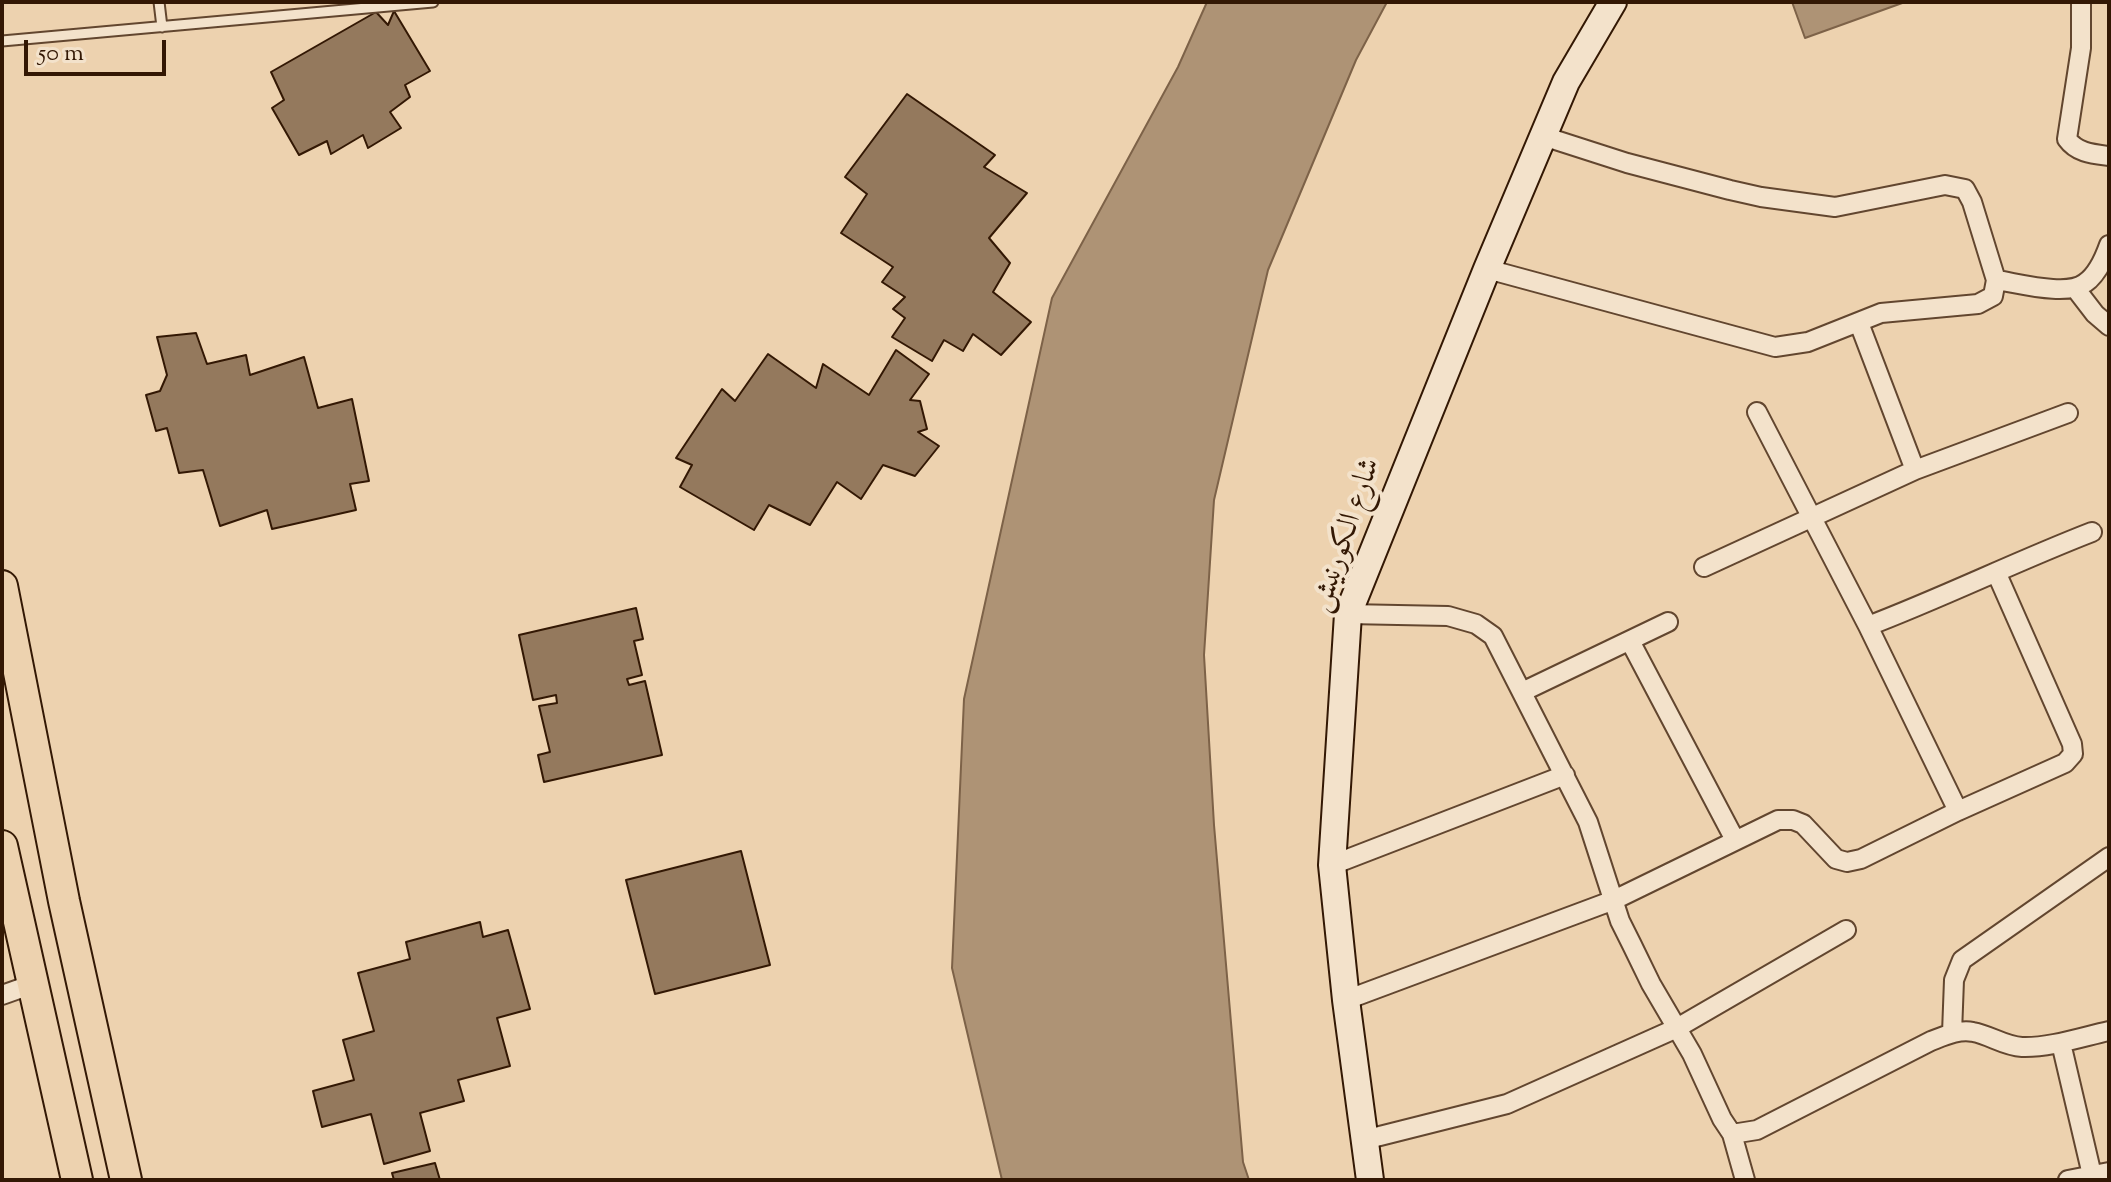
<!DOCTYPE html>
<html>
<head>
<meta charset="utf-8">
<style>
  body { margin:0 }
  #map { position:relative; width:2111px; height:1182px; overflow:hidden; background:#edd2af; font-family:"Sorts Mill Goudy",serif }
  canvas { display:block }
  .frame { position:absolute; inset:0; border:4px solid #331804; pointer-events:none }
  .scale { position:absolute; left:24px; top:40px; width:142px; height:36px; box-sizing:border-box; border:4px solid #331804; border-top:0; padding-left:10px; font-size:24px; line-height:28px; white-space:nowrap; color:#331804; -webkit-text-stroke:6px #f3e2cb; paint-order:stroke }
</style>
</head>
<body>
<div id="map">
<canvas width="2111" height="1182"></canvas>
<div class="frame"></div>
<div class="scale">50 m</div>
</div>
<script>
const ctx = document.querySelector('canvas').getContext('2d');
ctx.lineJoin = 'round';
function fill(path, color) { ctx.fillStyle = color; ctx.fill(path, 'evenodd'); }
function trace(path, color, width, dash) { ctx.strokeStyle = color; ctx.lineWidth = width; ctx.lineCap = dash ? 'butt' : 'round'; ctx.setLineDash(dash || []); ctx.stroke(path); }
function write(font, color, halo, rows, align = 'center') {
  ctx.font = font + ' "Sorts Mill Goudy",Amiri,serif'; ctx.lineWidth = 8; ctx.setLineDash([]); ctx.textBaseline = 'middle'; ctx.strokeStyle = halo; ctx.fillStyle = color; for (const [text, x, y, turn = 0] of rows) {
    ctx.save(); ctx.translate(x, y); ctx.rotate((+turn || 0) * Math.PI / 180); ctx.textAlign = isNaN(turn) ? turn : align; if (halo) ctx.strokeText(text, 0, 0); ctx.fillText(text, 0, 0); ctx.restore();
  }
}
const water = new Path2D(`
  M1207 2H1387L1356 60 1268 270 1214 500 1204 655 1214 825 1243 1162 1249 1180H1002L952 968 964 699 1052 298 1178 67Z
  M1792 2H1905L1805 38Z`);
const building = new Path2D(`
  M394 11 430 71 405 85 410 97 390 112 401 128 368 148 363 135 331 154 327 141 299 155 272 108 284 100 271 72 376 12 388 25Z
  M907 94 995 155 984 167 1027 193 989 238 1010 263 993 292 1031 322 1001 355 973 334 963 351 944 340 932 361 892 337 905 318 893 309 905 297 882 282 893 267 841 233 867 194 845 177Z
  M196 333 207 364 246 355 250 375 304 357 318 408 352 399 369 481 350 484 356 510 272 529 267 510 220 526 203 470 179 473 167 428 156 431 146 395 160 391 167 375 157 337Z
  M896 350 929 374 910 400 920 401 927 429 918 432 939 446 915 476 883 465 861 499 837 482 810 525 769 505 754 530 680 487 692 465 676 458 722 389 735 401 768 354 816 388 823 364 869 395Z
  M636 608 643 639 634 641 642 675 627 679 629 685 645 681 662 755 544 782 538 755 550 752 539 706 557 703 556 695 533 700 519 635Z
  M741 851 770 965 655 994 626 880Z
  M480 922 483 937 508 930 530 1009 497 1018 510 1066 458 1080 464 1101 420 1113 430 1151 384 1164 371 1114 322 1127 313 1091 354 1080 343 1040 374 1031 358 973 410 959 406 942Z
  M435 1163 440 1180H394L392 1173Z`);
const lane = new Path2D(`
  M159 2 162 27
  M2 41 433 2`);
const street = new Path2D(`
  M2081 2V48L2067 139C2077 153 2093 154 2109 156
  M1487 269 1775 347 1808 342 1881 313 1978 304 1993 296 1996 280 1972 202 1965 189 1945 185 1835 207 1761 197 1730 190 1627 163 1543 136
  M1996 280C2018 283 2067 297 2085 283 2097 275 2104 259 2109 245
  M2075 288 2095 314 2109 326
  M1859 323 1915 470
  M1757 412 1868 626 1958 811
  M1704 567 1915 470 2068 413
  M1348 614 1448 616 1476 624 1493 636 1588 822 1620 921 1632 945 1651 984 1692 1054 1722 1119 1732 1134 1757 1130 1931 1041C1944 1036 1959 1029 1973 1032 1990 1035 2004 1046 2022 1047 2049 1048 2082 1037 2109 1031
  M1868 626C1944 597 2017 561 2092 532
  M1630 641 1735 840
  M1522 692 1668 622
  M1332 865 1565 775
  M2 995 33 984
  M1346 1000 1614 900 1778 820H1793L1803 824 1836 859 1847 862 1861 859 1958 811 2065 763 2073 754 2072 744 1996 572
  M1952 1033 1954 980 1962 960 2109 857
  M2061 1043 2092 1175
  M1732 1134 1745 1180
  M1364 1140 1507 1104 1677 1028 1846 930
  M2068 1180 2109 1172`);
const secondary = new Path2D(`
  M1370 1180 1346 1000 1332 865 1348 614 1487 269 1566 82 1613 2`);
const primary = new Path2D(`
  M2 586 64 901 126 1180
  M2 846 77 1180`);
const streetNames = [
  ["شارع الكورنيش",1348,536,-71]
];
fill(water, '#ae9375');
trace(water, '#7d6248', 2);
fill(building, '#94795d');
trace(building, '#331804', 2);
trace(lane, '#62462f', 13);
trace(street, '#62462f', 22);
trace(secondary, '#331804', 30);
trace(primary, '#331804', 34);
trace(lane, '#f3e2cb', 9);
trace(street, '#f3e2cb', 18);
trace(secondary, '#f3e2cb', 26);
trace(primary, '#edd2af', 30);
write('30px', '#331804', '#f3e2cb', streetNames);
</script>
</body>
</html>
